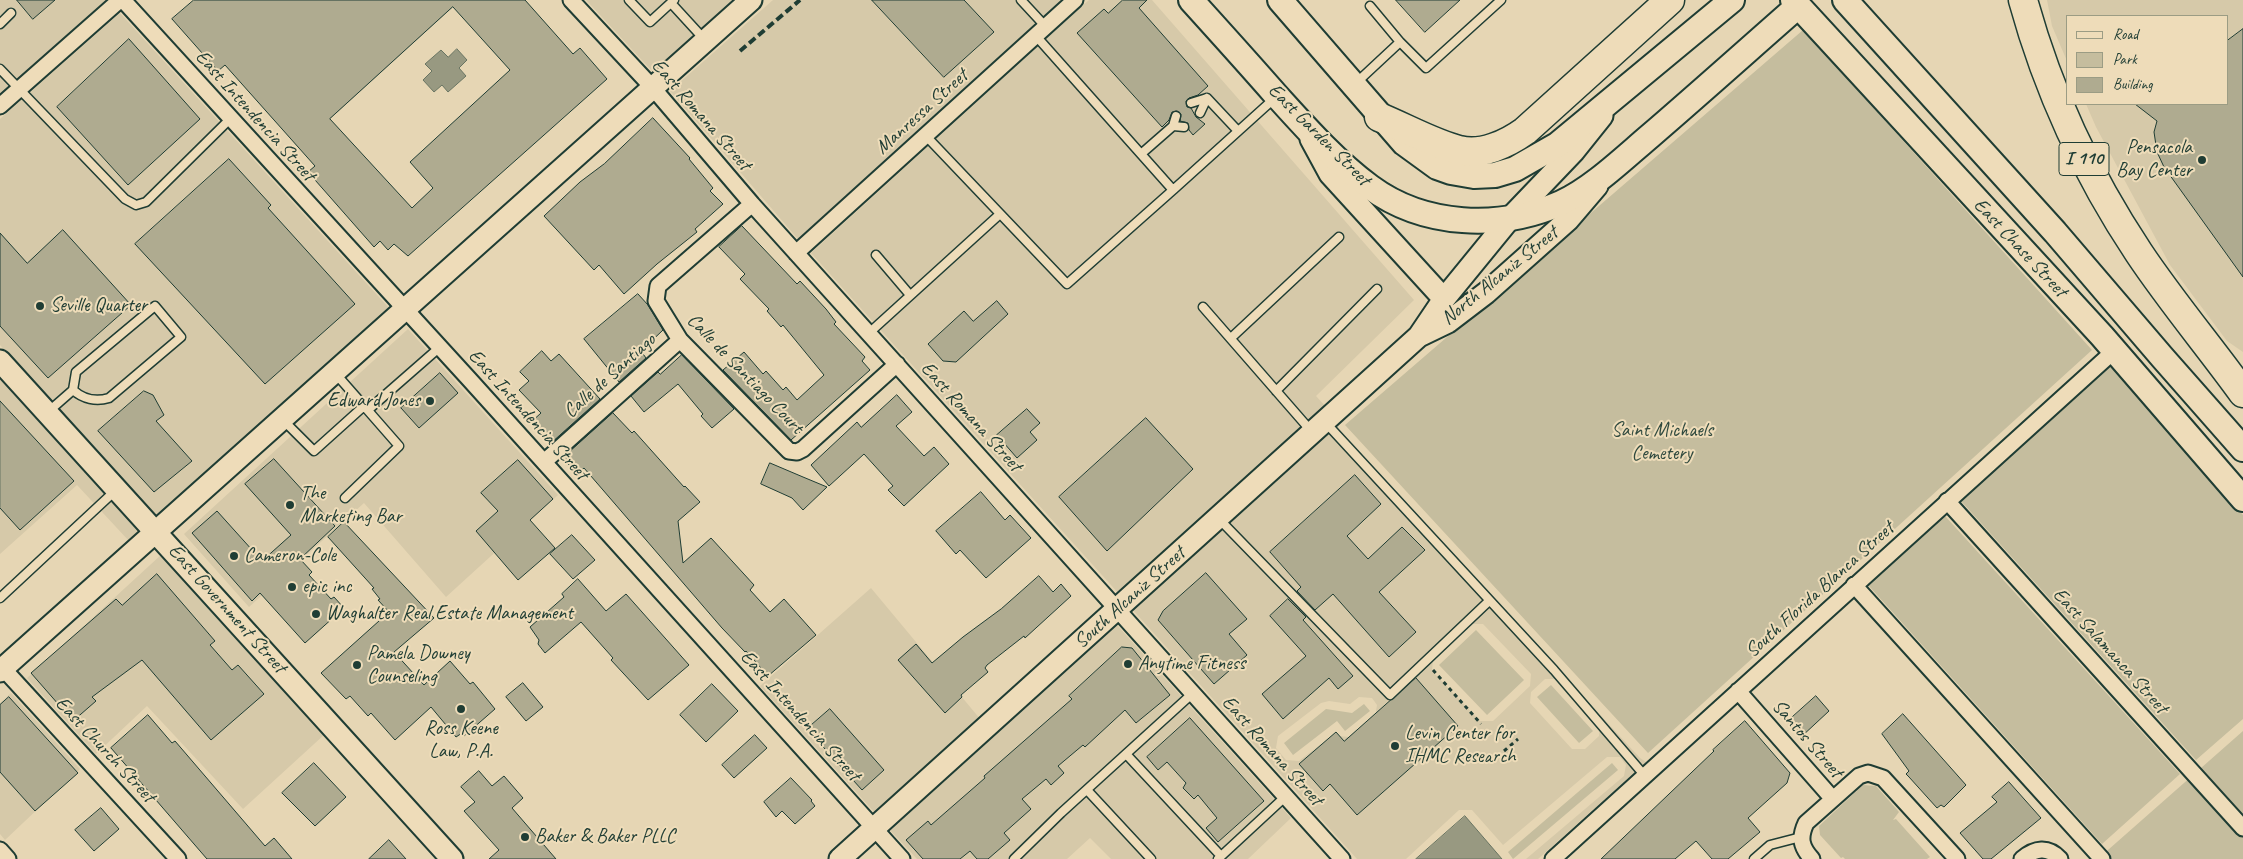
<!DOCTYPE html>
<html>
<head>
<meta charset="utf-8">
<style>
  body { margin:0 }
  #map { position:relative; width:2243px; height:859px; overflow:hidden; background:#e6d6b4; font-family:Caveat,sans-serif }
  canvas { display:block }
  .legend { position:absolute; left:2066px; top:15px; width:162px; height:90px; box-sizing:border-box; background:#eedcb9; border:1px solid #9b9c84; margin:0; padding:6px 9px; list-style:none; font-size:15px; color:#1f3d34 }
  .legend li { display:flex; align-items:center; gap:10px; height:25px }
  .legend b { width:25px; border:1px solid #9b9c84 }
</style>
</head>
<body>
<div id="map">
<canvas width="2243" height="859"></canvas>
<ul class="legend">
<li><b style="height:6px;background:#eedcb9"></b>Road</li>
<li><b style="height:14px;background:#c5bd9e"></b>Park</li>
<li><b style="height:14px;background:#afab90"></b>Building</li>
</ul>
</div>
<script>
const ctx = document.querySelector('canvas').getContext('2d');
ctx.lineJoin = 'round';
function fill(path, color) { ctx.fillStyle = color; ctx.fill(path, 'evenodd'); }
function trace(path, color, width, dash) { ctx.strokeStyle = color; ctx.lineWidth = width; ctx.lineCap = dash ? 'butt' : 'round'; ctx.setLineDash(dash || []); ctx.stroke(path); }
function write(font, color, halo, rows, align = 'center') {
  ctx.font = font + ' Caveat,sans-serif'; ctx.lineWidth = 4; ctx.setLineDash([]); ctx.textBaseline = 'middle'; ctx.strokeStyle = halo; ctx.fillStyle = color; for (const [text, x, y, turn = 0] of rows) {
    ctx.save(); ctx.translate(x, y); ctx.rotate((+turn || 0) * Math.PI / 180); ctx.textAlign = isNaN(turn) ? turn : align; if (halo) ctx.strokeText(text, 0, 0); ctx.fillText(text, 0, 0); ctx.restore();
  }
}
const built = new Path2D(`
  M0 0H106L0 93Z
  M586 0H734L653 72Z
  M773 0H1061L798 239 670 91Z
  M1089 0H1152L1414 300 1316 396 1327 408 1120 595 811 253Z
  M2047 0H2243V352L2227 341 2170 265 2096 127 2086 104H2227V16H2067V61L2052 26Z
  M120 13 389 308 157 516 0 345V119Z
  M408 329 558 495 446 597 364 503 249 607 184 534Z
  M0 377 141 531 129 541 77 485 0 554Z
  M1339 422 1338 431 1640 758 1646 762 1538 859H1526L1624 776 1626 765 1620 757H1607L1503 845 1472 810H1459L1406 859H1357L1132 609ZM1470 624H1483L1531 674 1530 686 1493 721H1480L1432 671 1433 659ZM1545 679H1558L1600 725 1599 736 1585 749H1572L1530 703 1531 692ZM1359 697 1372 698 1377 705 1375 717 1350 737 1337 736 1335 733 1299 761 1286 760 1276 748 1278 736 1321 703 1329 701 1350 704Z
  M162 554 325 734 243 809 147 706 96 754 27 678Z
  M871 588 981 720 876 814 760 686Z
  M1116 624 1291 818 1248 859H1111L1090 838 1067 859H917L888 828Z
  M11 693 80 769 5 840 0 834V703Z`);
const green = new Path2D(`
  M1803 30 2092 350 1648 753 1345 425Z
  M2112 365 2243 515V719L2196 760 1961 501Z
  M1945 516 2180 774 2102 844 1868 585Z
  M1476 630 1524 680 1487 715 1439 665Z
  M1551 685 1593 731 1579 743 1537 697Z
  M1364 704 1370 711 1345 731 1337 721 1293 755 1284 743 1326 709 1352 713Z
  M2243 731V859H2102L2100 857Z
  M1612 763 1618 770 1513 859 1508 852Z
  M1863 785 1876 786 1899 812 1893 820 1896 819 1930 857 1927 859H1845L1843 857 1841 858 1820 835 1819 826Z`);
const water = new Path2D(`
  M457 49 467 60 459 68 466 76 448 92 442 85 434 92 423 80 432 71 425 64 441 50 448 57Z
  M1465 816 1502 859H1416Z`);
const building = new Path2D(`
  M17 0H55L33 19Z
  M194 0H525L573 54 580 48 607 79 408 256 394 244 388 250 380 241 374 247 308 172 315 166 225 65 218 71 172 19ZM453 7 510 70 410 162 433 188 412 208 330 119Z
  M872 0H964L994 32 944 77Z
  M1123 0H1147L1139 8 1208 86 1198 95 1189 98 1186 101 1187 107 1191 108 1196 117 1205 124 1193 135 1189 130 1188 123 1180 121 1181 114 1177 111 1172 112 1169 120 1162 127 1077 33 1104 9 1108 13Z
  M1396 0H1460L1425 32Z
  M2243 29V277L2164 167 2157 152 2154 132 2157 121 2135 104H2227V41Z
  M129 39 200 119 128 185 57 107Z
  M653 118 690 158 689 159 713 188 710 191 723 204 695 229 697 232 657 264 624 294 599 265 594 270 544 216 580 182 604 164Z
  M229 159 271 205 268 208 355 304 265 384 135 244Z
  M742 226 797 284 800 281 826 309 836 322 834 324 865 357 862 361 870 370 791 440 723 370 744 352 763 374 766 371 783 390 786 387 797 400 824 375 783 325 781 327 767 311 769 309 740 279 745 274 719 247Z
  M63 230 131 305 48 378 0 326V233L27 263Z
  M638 294 648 305 663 330 641 351 646 358 619 382 584 339Z
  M997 301 1008 314 956 362 943 361 928 344 964 311 973 321Z
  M542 351 551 361 559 354 600 399 550 444 530 423 541 413 519 390 529 381 520 372Z
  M682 355 734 409 712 428 701 416 703 414 678 384 644 412 631 396 658 372 660 374Z
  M440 373 458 393 419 428 401 408Z
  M144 391 153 395 164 415 156 421 192 461 154 492 98 431Z
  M897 395 912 412 896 426 924 456 934 447 949 464 904 506 888 490 893 486 864 454 829 486 811 465 857 422 861 427Z
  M0 401 74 481 20 530 0 508Z
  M1027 409 1040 423 1030 432 1037 440 1017 458 997 435Z
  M613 413 632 433 634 431 684 487 685 486 700 502 678 521 683 563 711 538 754 585 750 590 770 612 784 599 816 635 768 676 746 651 745 652 722 628 584 468 577 474 563 458Z
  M1146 418 1193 469 1107 551 1059 497Z
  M274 459 335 526 300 559 312 572 309 575 331 599 334 597 344 608 305 643 260 593 252 601 192 533 217 511 262 561 291 535 245 484Z
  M518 460 553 499 530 520 555 548 518 580 476 531 498 511 481 493Z
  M770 463 803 477 827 487 803 510 792 498 761 484Z
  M1355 475 1381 504 1347 536 1368 559 1402 527 1425 550 1379 592 1416 632 1389 657 1333 594 1315 610 1297 591 1301 587 1270 552Z
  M981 492 1005 520 1010 515 1031 538 986 578 960 550 956 554 936 531Z
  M344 522 434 618 394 652 424 685 450 661 470 684 473 682 495 709 464 736 462 733 456 737 431 707 395 740 371 713 368 716 350 696 346 699 321 673 389 612 378 600 380 599 372 589 374 588 328 537Z
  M572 535 595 560 573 579 550 554Z
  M1206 573 1247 619 1229 634 1247 655 1214 684 1158 620 1163 611Z
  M157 574 215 641 210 645 232 670 238 665 264 694 211 740 142 660 92 697 96 701 73 721 31 673 116 599 122 605Z
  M1039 576 1053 592 1061 584 1071 596 1025 638 1024 636 987 665 985 668 988 672 961 695 962 697 945 713 898 660 916 644 932 663 963 637 1001 609Z
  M578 579 606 611 626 594 689 665 648 700 611 660 613 658 581 622 545 653 538 644 539 640 530 627 564 597 562 594Z
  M1288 599 1306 617 1303 620 1353 676 1338 689 1329 678 1283 719 1262 694 1306 656 1270 616Z
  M1122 647 1132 648 1170 695 1136 723 1125 710 1085 747 1083 745 1058 766 1064 773 1051 785 1046 779 1022 799 1031 809 1004 833 1010 840 988 859H977L970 851 960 859H923L906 840 928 821 931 825 985 778 984 776 1072 699 1069 696Z
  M1416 678 1458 726 1357 815 1330 784 1323 791 1299 764 1336 732 1344 741Z
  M523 683 543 707 526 721 506 697Z
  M712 684 738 711 706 742 680 715Z
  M1816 696 1829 711 1801 737 1787 722Z
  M9 697 78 773 35 811 0 772V705Z
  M830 709 884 770 862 790 807 729Z
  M1903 714 1966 785 1944 807 1941 805 1937 808 1909 777 1906 774 1909 771 1882 734Z
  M148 715 172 743 175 741 265 846 274 838 292 859H207L111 748Z
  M1190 718 1264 801 1218 842 1206 828 1217 818 1198 795 1194 799 1183 788 1186 783 1167 762 1158 770 1147 757Z
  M1745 721 1790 773 1787 783 1748 818 1760 832 1728 859H1712L1696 841 1675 859H1601L1714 751 1713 750Z
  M755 735 767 748 734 778 722 765Z
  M314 763 346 797 315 826 282 793Z
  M479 771 492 786 504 776 523 798 512 808 556 859H489L499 850 464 811 475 802 461 787Z
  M791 778 812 800 811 801 815 806 795 824 782 811 776 817 764 802Z
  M2009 782 2041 818 1991 859H1983L1960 833 1997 802 1992 797Z
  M101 808 119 829 94 851 75 830Z
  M389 840 406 859H369Z`);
const path = new Path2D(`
  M1433 670 1481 724
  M1504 751 1518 739`);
const lane = new Path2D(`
  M629 0 650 22 674 0
  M1021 0 1046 27
  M671 3 704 39
  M1370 6 1400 42
  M0 24 11 13
  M1036 36 1173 190 1276 97
  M0 69 125 199 136 205 146 202 230 119
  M1356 83 1400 42 1426 68 1501 0
  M1207 98 1238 131
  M1191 103 1207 98
  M1200 113 1207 98
  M1173 126 1184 127
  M926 136 1067 284 1173 190
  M1141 154 1173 126 1176 116
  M876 255 910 295
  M1203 307 1312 432
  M869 333 1000 214
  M1231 338 1339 237
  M1276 391 1377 289
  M368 410 440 347
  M49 411 73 390 76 372 155 306 181 337 109 398C96 402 83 399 73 390
  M284 421 314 451 364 406 335 373
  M1325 422 1554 670 1645 776
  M345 498 399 446 364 406
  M1219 519 1390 695 1489 601
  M0 598 116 490
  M1126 754 1221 856
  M1087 790 1151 859
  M1014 859 1061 813 1193 693
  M1218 859 1286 796
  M1754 859 1770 845 1801 837`);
const street = new Path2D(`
  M123 0 469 379 902 859
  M571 0 653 88 752 204 1342 859
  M0 106 120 0
  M752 204 658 286 656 301 680 340 789 451 797 452 803 449 897 364
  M796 253 1075 0
  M544 462 680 340
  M1947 501 2243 828
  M1854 585 2102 859
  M0 665 178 859
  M1738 691 1832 798
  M0 850 8 859
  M1553 859 2114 351
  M1812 859C1801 847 1799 838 1806 823L1859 776 1868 773 1883 778 1957 859
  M2022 859C2035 848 2048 846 2060 859`);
const secondary = new Path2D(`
  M1311 139 1330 174 1444 299
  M1419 336 1448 322 1486 293 1568 220 1597 186
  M0 361 452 859
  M0 671 751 0
  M840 859 1419 336 1444 299 1511 217 1574 151 1602 116`);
const primary = new Path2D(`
  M1191 0C1220 32 1248 63 1276 95 1305 127 1335 161 1370 187 1424 227 1500 230 1561 203 1592 189 1624 158 1650 136 1700 93 1749 49 1798 6
  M1280 0 1404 143 1437 167 1451 172 1474 176 1495 175 1515 169 1557 145 1732 0
  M1793 0 2102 336 2243 499
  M1845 0 2055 232 2162 357 2243 449`);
const highway = new Path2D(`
  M2023 0C2048 91 2087 175 2139 253 2171 301 2209 346 2243 393
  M1379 117C1404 127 1434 144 1459 150 1481 156 1507 144 1525 131L1670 0`);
const rail = new Path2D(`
  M740 51 800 0`);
const markers = [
  [2202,160,5,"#1f3d34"],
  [40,306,5,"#1f3d34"],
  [430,401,5,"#1f3d34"],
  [290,505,5,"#1f3d34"],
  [234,556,5,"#1f3d34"],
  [292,587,5,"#1f3d34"],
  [316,614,5,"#1f3d34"],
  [1128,664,5,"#1f3d34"],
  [357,665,5,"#1f3d34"],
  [461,709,5,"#1f3d34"],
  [1395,746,5,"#1f3d34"],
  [525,837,5,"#1f3d34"]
];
const shields = [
  [2084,159,50]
];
const shieldNames = [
  ["I 110",2084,159]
];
const streetNames = [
  ["Manressa Street",922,112,-42],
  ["East Romana Street",701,115,49],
  ["East Intendencia Street",255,116,48],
  ["East Garden Street",1319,135,45],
  ["East Chase Street",2020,248,47],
  ["North Alcaniz Street",1500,276,-39],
  ["Calle de Santiago Court",745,374,46],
  ["Calle de Santiago",610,376,-42],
  ["East Intendencia Street",528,415,48],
  ["East Romana Street",971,417,48],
  ["South Florida Blanca Street",1820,590,-42],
  ["South Alcaniz Street",1130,598,-42],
  ["East Government Street",227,609,48],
  ["East Salamanca Street",2110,651,48],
  ["East Intendencia Street",800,716,48],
  ["Santos Street",1807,739,49],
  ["East Church Street",105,750,47],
  ["East Romana Street",1272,751,48]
];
const poiNames = [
  ["Pensacola",2192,148,"right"],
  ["Bay Center",2192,171,"right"],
  ["Seville Quarter",50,306],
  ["Edward Jones",420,401,"right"],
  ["The",300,494],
  ["Marketing Bar",300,517],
  ["Cameron-Cole",244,556],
  ["epic inc",302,587],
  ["Waghalter Real Estate Management",326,614],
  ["Pamela Downey",367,654],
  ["Counseling",367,677],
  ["Anytime Fitness",1138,664],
  ["Ross Keene",461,729,"center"],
  ["Law, P.A.",461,752,"center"],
  ["Levin Center for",1405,734],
  ["IHMC Research",1405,757],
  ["Baker & Baker PLLC",535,837]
];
const parkNames = [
  ["Saint Michaels",1662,431],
  ["Cemetery",1662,454]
];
fill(built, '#d6c9a9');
fill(green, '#c5bd9e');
fill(water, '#989981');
trace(water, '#687462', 1);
fill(building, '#afab90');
trace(building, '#1f3d34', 1);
trace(lane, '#1f3d34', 11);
trace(street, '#1f3d34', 19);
trace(secondary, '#1f3d34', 25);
trace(primary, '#1f3d34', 28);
trace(highway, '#1f3d34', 31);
trace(path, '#1f3d34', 3, [4, 4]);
trace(lane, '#eedcb9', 8);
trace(street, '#eedcb9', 15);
trace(secondary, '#eedcb9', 21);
trace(primary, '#eedcb9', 24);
trace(highway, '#eedcb9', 28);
trace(rail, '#1f3d34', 4, [8, 4]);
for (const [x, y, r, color] of markers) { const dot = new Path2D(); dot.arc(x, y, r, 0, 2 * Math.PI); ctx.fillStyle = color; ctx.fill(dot); trace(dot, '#eedcb9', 2); }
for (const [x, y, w] of shields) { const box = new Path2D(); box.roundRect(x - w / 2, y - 16.5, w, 33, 4); ctx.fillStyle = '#eedcb9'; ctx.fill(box); trace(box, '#1f3d34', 1); }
write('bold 19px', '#1f3d34', null, shieldNames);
write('20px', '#1f3d34', '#eedcb9', streetNames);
write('20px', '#1f3d34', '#eedcb9', poiNames, 'left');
write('20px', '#304a3f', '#eedcb9', parkNames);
</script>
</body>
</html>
